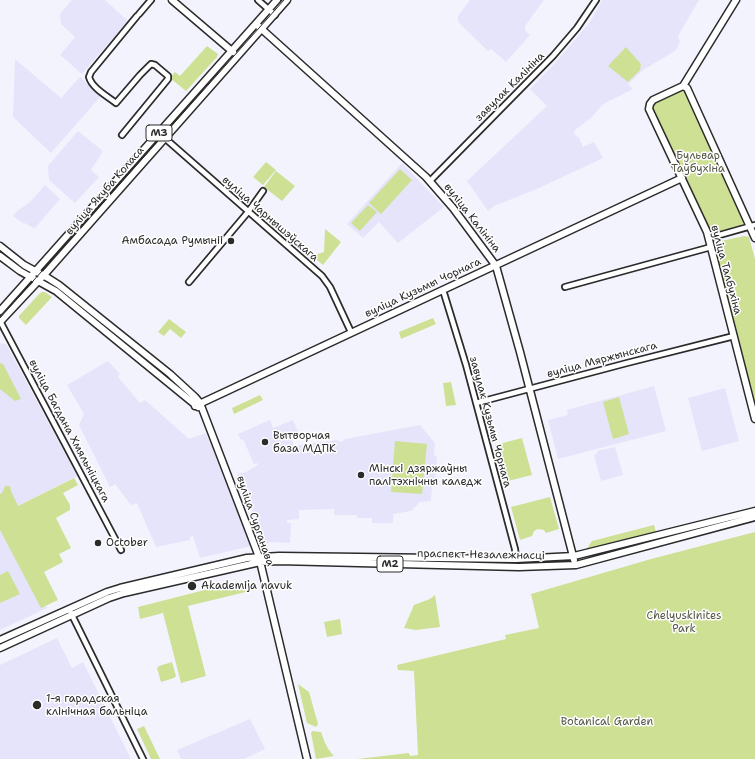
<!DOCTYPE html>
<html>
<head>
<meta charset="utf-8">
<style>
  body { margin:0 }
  canvas { display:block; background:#f3f3fd }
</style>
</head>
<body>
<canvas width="755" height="759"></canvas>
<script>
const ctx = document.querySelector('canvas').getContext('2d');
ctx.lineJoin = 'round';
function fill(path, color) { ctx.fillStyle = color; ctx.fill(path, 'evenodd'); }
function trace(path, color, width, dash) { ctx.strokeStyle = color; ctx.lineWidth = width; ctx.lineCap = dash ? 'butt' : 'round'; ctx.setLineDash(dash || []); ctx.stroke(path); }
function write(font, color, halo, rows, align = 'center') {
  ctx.font = font + ' "Shantell Sans",sans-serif'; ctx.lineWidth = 3; ctx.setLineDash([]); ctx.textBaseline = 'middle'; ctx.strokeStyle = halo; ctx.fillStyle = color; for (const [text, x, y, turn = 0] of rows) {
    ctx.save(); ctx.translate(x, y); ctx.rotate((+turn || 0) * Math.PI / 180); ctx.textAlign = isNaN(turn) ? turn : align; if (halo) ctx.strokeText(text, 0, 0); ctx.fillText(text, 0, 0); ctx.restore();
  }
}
const built = new Path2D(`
  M72 0H105L128 21 82 74 60 55 75 37 61 24 60 14Z
  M470 0H544L525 26V31L530 35 506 62 491 49 488 51 458 22V16Z
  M602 0H699L678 36 680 42 675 51 643 70 628 84 633 89 603 104 592 117 575 130 574 134 579 138 583 147 594 142 603 158 537 189 494 206 488 211 467 181 547 106 530 89 556 62 590 22Z
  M15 59 61 98 80 77 101 96 51 153 13 117Z
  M78 131 103 151 91 170 99 177 75 203 49 180 48 166Z
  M402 163 444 207 398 243 379 222 363 238 347 224Z
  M45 185 60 199 35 228 32 227 25 223 24 224 13 216 16 212 30 202Z
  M0 343 6 344 77 476 0 515Z
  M108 361 120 374 118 377 140 403 145 400 189 439 206 433 251 546 200 558 193 536 190 537V540L156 547 137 503 131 505 115 484 110 487 79 425 84 414 67 385Z
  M654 386 666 431 558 459 548 420 568 415 567 410Z
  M725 388 739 441 702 451 688 398Z
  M270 420 273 428 293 420 300 436 292 440 294 446 336 440 342 442 345 439 420 425 435 443 434 456H437L435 483 432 485 431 501 420 502 411 511 393 514V523H372V518H357V515H334V509L299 510V519L287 520V523H291L290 543 269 542 267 544 261 540 263 538 237 474 246 472 258 465V463L254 464 243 439 241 440 238 434Z
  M615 447 623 475 601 481 594 455 597 454V451Z
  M0 519 47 608 0 630Z
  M57 638 72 668 83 662 131 759H0V665Z
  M250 719 265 749 244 759H181L177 750Z`);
const green = new Path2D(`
  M207 46 218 54 217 57 186 91 170 78 175 72 180 76Z
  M626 47 641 64 640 70 628 82 608 66Z
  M682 88 686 90 720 163 744 222 741 225 715 233 712 234 710 232 653 109 654 103Z
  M266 162 276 170 263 185 253 177Z
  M400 169 412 180 381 214 369 203Z
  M276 171 295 186 282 201 264 187Z
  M368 205 377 212 360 231 351 223Z
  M325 229 341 242 323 265 312 256 324 252Z
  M744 236 749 237 755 259V403L714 246 717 242Z
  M42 292H45L52 297 26 325 19 318V316L39 294Z
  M433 318 436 324 401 339 399 332Z
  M169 319 186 332 181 338 170 329 164 336 158 332Z
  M0 363 3 364 21 399 15 401 0 389Z
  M451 382 456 405 446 406 443 383Z
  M260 395 263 400 234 414 232 408Z
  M619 397 629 434 613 439 603 402Z
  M522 438 532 475 504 482 495 445Z
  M395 441 427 444 422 494 391 492Z
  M74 478 78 485 63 493 70 505V510L56 518 71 548 59 554 63 562 44 572 58 600 41 608 0 530V494L2 493 5 486H10L11 491 18 506Z
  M550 497 559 529 546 533 544 530 538 529 534 531 532 536 520 540 511 507Z
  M654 525 656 532 586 550 592 541Z
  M755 532V759H357L409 753 410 756 418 755 414 671 398 670 397 665 506 639 505 635 539 628 531 594 651 559Z
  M8 571 20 594 0 603V575Z
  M232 583 240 586 253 585 254 590 188 606 206 676 181 683 163 613 140 619 138 607Z
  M435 595 440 627 416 630 404 628 414 605 430 599Z
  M340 619 342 634 327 637 324 622Z
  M172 662 176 676 174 678 161 682 157 668 159 666Z
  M298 684 309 692 318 724 316 727 307 723Z
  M144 726 160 759H151L137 729Z
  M312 731 321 732C324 741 327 749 334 756L316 759 311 733Z`);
const minor = new Path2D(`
  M258 0 275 15
  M139 14 151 0
  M159 133 322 276 330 287 351 332
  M122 135 168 79V76L155 65 151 64 140 75 116 103C107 96 92 88 89 77L91 72 137 16
  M430 181 553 56 577 28 596 0
  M709 238 755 225
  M189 282 248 212 263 191
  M565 287 711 247
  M443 290 466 365 515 549 516 559
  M0 321 121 550
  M476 403 627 363 734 336
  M69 609 143 759`);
const major = new Path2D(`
  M172 0 233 52
  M256 24 426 177 453 208 496 266 520 352 574 560
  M683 86 653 100 650 104 649 109 707 232 755 419
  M683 86 687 88 755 238
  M683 86 736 0
  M0 246 24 265 48 278 59 285 170 374 195 397 200 403 259 557 307 759
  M0 256 20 271 56 291 198 407
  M0 311 277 0
  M0 322 44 275 287 0
  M195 406 682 178
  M0 640 107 592 120 588 247 558 279 556 516 559 574 556 755 511
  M0 648 109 598 124 593 260 562 279 561 519 567 576 565 755 517`);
const tram = new Path2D(`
  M0 318 284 0`);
const markers = [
  [231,241,4,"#2b2b2b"],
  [265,442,4,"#2b2b2b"],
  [361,475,4,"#2b2b2b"],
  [98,543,4,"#2b2b2b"],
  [192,586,5,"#2b2b2b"],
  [37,705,5,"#2b2b2b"]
];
const shields = [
  [159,133,26],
  [390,564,26]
];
const shieldNames = [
  ["М3",159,133],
  ["М2",390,564]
];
const streetNames = [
  ["завулак Калініна",510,87,-45],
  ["вуліца Якуба Коласа",105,191,-49],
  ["вуліца Калініна",472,218,52],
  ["вуліца Чарнышэўскага",270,219,41],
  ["вуліца Талбухіна",726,270,75],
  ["вуліца Кузьмы Чорнага",423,288,-25],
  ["вуліца Мяржынскага",602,360,-15],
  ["завулак Кузьмы Чорнага",490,422,75],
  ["вуліца Багдана Хмяльніцкага",69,431,62],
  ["вуліца Сурганава",255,521,71],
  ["праспект Незалежнасці",481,555,1]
];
const parkNames = [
  ["Бульвар",698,156],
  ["Таўбухіна",698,169],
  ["Chelyuskinites",684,616],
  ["Park",684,629],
  ["Botanical Garden",607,722]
];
const poiNames = [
  ["Амбасада Румыніі",223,241,"right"],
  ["Вытворчая",273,436],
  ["база МДПК",273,449],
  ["Мінскі дзяржаўны",369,469],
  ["палітэхнічны каледж",369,482],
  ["October",106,543],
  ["Akademija navuk",201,586],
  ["1-я гарадская",46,699],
  ["клінічная бальніца",46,712]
];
fill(built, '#e5e4fa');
fill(green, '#cde094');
trace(minor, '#2b2b2b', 8);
trace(major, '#2b2b2b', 9);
trace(minor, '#fff', 4.5);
trace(major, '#fff', 6);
trace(tram, '#2b2b2b', 1);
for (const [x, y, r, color] of markers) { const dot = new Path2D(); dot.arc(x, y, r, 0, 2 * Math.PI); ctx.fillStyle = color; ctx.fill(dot); trace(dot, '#fff', 1.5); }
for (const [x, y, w] of shields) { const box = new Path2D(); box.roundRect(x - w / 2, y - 8, w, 16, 3); ctx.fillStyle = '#fff'; ctx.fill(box); trace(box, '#2b2b2b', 1); }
write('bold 10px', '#2b2b2b', null, shieldNames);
write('11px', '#2b2b2b', '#fff', streetNames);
write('11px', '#545845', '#fff', parkNames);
write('11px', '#2b2b2b', '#fff', poiNames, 'left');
</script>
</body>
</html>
